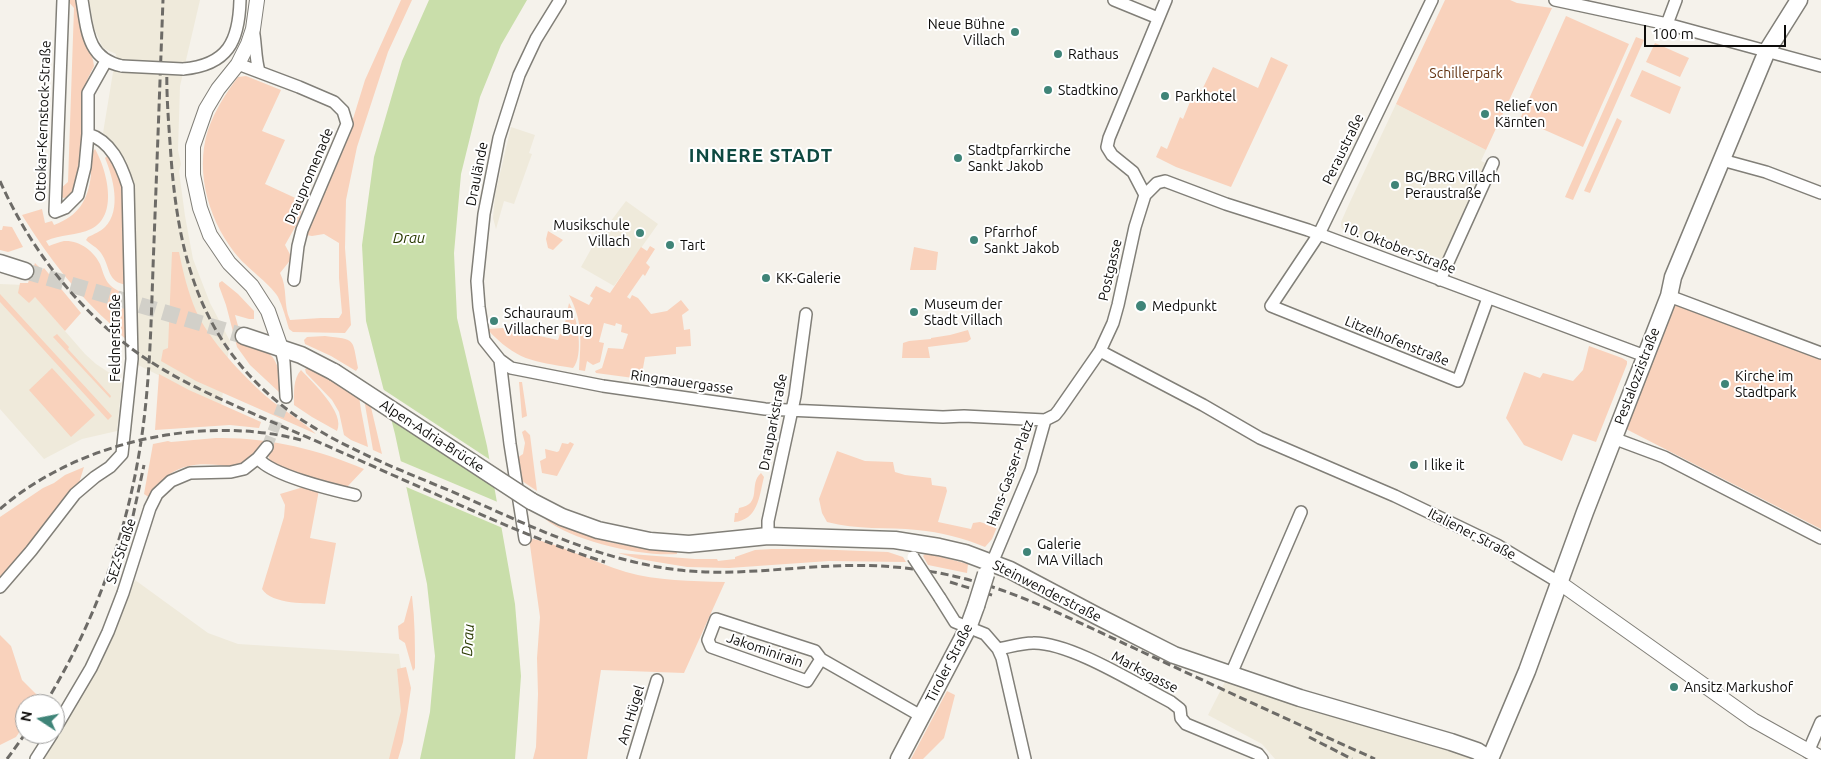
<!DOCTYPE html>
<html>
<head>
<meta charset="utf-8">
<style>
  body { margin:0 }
  #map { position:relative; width:1821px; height:759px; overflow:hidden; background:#f5f2eb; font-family:Ubuntu,sans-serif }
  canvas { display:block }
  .north { position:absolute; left:15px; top:694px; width:50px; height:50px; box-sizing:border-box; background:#fff; border:1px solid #9e9e9d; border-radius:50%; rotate:281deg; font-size:14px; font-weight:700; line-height:20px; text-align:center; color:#0d0c0a }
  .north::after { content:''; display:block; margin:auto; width:18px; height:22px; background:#3f8478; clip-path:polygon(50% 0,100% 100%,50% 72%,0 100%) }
  .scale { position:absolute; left:1644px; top:25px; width:142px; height:22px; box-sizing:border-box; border:2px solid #0d0c0a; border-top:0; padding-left:6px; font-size:15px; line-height:18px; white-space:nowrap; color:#0d0c0a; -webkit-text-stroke:4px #fff; paint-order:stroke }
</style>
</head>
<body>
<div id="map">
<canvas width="1821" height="759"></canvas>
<div class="north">N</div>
<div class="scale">100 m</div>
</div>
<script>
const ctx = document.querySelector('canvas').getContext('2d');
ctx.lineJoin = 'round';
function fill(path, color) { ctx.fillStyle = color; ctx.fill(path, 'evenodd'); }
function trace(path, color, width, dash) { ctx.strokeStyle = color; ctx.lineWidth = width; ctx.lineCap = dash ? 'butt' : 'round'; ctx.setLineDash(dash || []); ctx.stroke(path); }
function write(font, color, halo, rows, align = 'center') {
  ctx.font = font + ' Ubuntu,sans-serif'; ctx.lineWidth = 4; ctx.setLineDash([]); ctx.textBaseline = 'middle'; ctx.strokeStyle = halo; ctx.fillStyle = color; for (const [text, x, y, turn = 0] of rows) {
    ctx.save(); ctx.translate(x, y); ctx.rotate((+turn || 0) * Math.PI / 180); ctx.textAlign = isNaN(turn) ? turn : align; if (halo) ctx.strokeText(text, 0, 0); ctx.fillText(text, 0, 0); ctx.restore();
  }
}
const built = new Path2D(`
  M89 0H200L180 86 178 150 181 164 179 171 185 216 193 259 210 303 230 341 221 406 136 364 122 162 103 133 116 54 103 48 94 28Z
  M1396 104 1486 150 1481 161 1488 164 1442 261 1437 265 1345 232 1341 227V222L1349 204Z
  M511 127 535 135 529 153 532 154 514 204 504 201 496 229 493 218 495 195Z
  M626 201 658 224 614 286 581 267 595 242Z
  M0 284 25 285 85 354 96 364 122 381 117 431 82 439 44 459 0 409Z
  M135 580 208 633 238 644 399 654 406 707 394 759H42L92 678Z
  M1226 680 1390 731 1475 759H1275L1262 744 1208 715Z`);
const green = new Path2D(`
  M67 0H77L84 36 93 60 94 66 87 80 84 99 82 162 76 190 70 197 63 198 60 195V189L68 182 74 8Z
  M401 0H412L388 52 357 147 346 200 345 248 351 325 345 333 293 332 289 329C286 319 283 307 278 297 273 287 249 269 240 259 210 225 194 174 208 130 215 110 226 93 238 77L246 76 281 90 262 131 285 140 265 184 304 202 299 220 285 245 292 258 280 273C288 288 283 305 290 320L321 318H339L342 313 339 278V243L324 234 312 236 306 235 344 148 365 80Z
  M1445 0H1510L1517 3 1552 8 1486 150 1396 104Z
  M1566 16 1629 44 1583 147 1520 119Z
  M1636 37 1644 40 1573 200 1565 197Z
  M1655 43 1689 58 1680 77 1646 62Z
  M1271 57 1288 65 1231 187 1176 167 1156 157 1161 146 1167 149 1180 117 1183 119 1194 92 1202 90 1213 67 1258 88Z
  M1642 70 1681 87 1670 114 1630 96Z
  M1617 118 1622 121 1590 193 1584 191Z
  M95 149C107 170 119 216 91 229 77 236 60 234 46 241L49 246C54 244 59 242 64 241 79 240 94 251 100 264 103 271 104 279 110 285 115 290 121 292 128 294V341C122 337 120 332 115 328 77 295 48 257 22 215L42 209 45 223 52 221 54 225C78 216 88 201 91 175 91 166 88 156 95 149Z
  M108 155 121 179 124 194 127 285C106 282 111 267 101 253 97 247 91 245 86 240L88 237C94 234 100 232 105 227 122 210 113 177 105 158Z
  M3 226 12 227 23 247 8 252 0 250V230H2Z
  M548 231 563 240 553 250 548 248 546 239Z
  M650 246 655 249 646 263 650 267 645 276 643 274 627 297 630 299 632 295 638 298 651 314 667 311 681 300 689 310 682 315 684 330 690 329 691 346 676 347V354L645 357 641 379 596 373 595 371 602 368 608 348 623 349 628 334 621 332 622 325 616 323 615 326 604 323 599 342 604 343 600 362 593 365 587 361 585 371 579 370C581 340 583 322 569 295L589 305 593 298 590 296 596 286 610 293 641 247 647 251Z
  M914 247 938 252 936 270H910Z
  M172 252H179C183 272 188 292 196 311 209 340 243 376 267 397 282 410 302 420 316 434L196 381 161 361 163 350 168 348Z
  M35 263 42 270 44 268 81 313 65 331 35 297 29 303 18 293 20 283H28Z
  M222 281 238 294 254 311V319H249L235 315 243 344C266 352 273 349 280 374L278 375 280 393 250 365 237 347 226 305 219 286V283Z
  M0 294 112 416 108 420 0 302Z
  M1676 298 1821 353V529L1626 429Z
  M569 303C578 317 584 356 573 368 532 361 517 361 487 329L503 328 558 340 560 334 569 336 571 329 564 328Z
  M968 330 971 339 967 342 928 347 930 358H902L903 343 909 341 931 339V338L950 335Z
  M57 334 69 347 68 349 111 396 110 398 53 337Z
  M325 336C356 340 352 337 358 368L356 371 331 356 305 344 304 340 307 337Z
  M1589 346 1622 358 1627 361V364L1596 442 1573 434 1562 461 1524 445 1506 418 1524 372 1540 378 1543 373 1573 381 1583 370Z
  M309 367 359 396 361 410 368 447 351 440 344 435 339 412 332 400 306 373 305 369Z
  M52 368 95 415 71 437 29 390Z
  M301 370C312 382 346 413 337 431L312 417 294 405C294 392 293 379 301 370Z
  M159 374 189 390 261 422 259 428 230 425 155 430Z
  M519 382H522L527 416 522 418Z
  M364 399 370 403 382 454 373 450Z
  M525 430 530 435 537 491 519 479 517 458 523 454 525 443 522 432Z
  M216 438C267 437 317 449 364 469L347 487 338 488 275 465 270 461 267 452 256 451C252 456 248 462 242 464 234 467 226 466 219 465 202 463 184 464 170 474 162 481 156 490 150 498L144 494 153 444 168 441 171 442Z
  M570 442 574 444 557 476 542 473 540 461 546 458 545 449 557 452 559 451 562 443 568 444Z
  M837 451 865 461 893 462 895 472 905 475 931 478 932 485 946 487 947 491 938 522 971 529 973 523 980 522 997 527 992 539 985 547C963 538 941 532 917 530 887 527 857 530 827 522L822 513 819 499Z
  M84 467 79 483 0 583V517L43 488 54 483 65 475Z
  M761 473 764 477C759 497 758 520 734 522L735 513H738L739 508C763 504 748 484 761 473Z
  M307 486 319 490 310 538 336 543 325 604C308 603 272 605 262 589L284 517 285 505 280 494Z
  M545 515 609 542 647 549 677 552V554C642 557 572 541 545 519Z
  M529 538C563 545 593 562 626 572 657 581 692 581 725 582L684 673 601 670 587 759H533L536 747 538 694 537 658 540 617Z
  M772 549H811L888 552 903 557 906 562 829 561 729 568 687 567 639 559 618 553 695 559H717L718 561 735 559V557L755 550Z
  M926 553 968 564 967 573 928 565 923 556Z
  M411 596H412C415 620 415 644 415 668L413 671 405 643 399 639 398 626 404 622Z
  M0 635 11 646 22 680 41 699 38 704H25V724L16 737 0 745Z
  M406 667 411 688 403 742 398 759H389L401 711 397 669Z
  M947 691 955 695 944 738 923 759H911Z`);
const water = new Path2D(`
  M429 0H527L501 45 480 97 461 174 454 253 457 318 487 446 515 604 521 676 515 759H420L430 712 435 656 427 584 395 434 366 321 362 245 374 157 402 61Z`);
const pier = new Path2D(`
  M381 388 492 461 497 487 387 414Z
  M398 460 500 503 505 529 404 486Z`);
const minorTunnel = new Path2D(`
  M267 447 286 397`);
const secondaryTunnel = new Path2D(`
  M25 271 244 336`);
const minor = new Path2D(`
  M63 0 55 212 65 208 78 195 85 167 88 134V93L106 61
  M82 0C87 29 87 59 122 66
  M560 0 536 39 519 75 499 138 484 214 477 281 479 307 484 340 500 360 511 368 603 386 765 409 943 417 964 416 1045 420 1055 415 1059 410 1100 351 1113 323 1118 305 1135 227 1145 195 1157 183 1165 181 1226 204 1308 230 1645 356
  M1114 0 1158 18
  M1432 0 1319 234 1271 306 1458 381 1488 298
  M1555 0 1667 24 1821 66
  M1667 24 1676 0
  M253 29C256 43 255 58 259 71
  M238 64 299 87 334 102 343 111 347 124 302 230 298 246 294 280
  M183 69C228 65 239 41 240 0
  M1722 160 1766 172 1821 193
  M1145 195 1133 172 1112 155 1107 147 1109 138 1166 0
  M1440 280 1493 163
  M1669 296 1821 353
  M281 348 284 362 286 397
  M1100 351 1203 405 1260 438 1395 496 1497 545 1560 583
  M500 360 510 444 525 539
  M1613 438 1664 457 1821 538
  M258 458C270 475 333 490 355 495
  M768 536V521L795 396 806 314
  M992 563 1031 470 1045 420
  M0 587 31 551 75 494 95 477 110 467 122 454 132 359 128 186C121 164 111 141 88 134
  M940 598 955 622 985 634 998 649 1002 658 1025 759
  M998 649C1009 647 1022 643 1033 643 1070 642 1136 684 1171 702L1180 709 1181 718 1186 724 1258 754 1262 759
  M821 659 807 681 711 647 708 640 716 619 815 651 821 659 921 716
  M1231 674 1301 512
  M55 729 91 668 108 632 123 593 150 508 157 494 171 481 190 473 231 472 244 469 258 458 267 447
  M1808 752 1821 722
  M36 759 52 734
  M633 759 657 680`);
const tertiary = new Path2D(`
  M257 0 253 29 248 44 238 64 218 89 206 109 193 146V175L200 208 210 235 229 263 252 286 268 311 281 348
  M1560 583 1753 720 1821 758`);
const secondary = new Path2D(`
  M0 263 25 271
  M244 336 301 355 334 372
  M531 501 562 517 598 530 650 541 689 544 768 536 895 540 939 547 965 553 1010 570 1097 616 1174 655 1300 698 1451 742 1477 751 1489 759
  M899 759 968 628 976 606
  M1490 759 1527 671 1585 512 1669 296 1673 277 1767 51 1799 0`);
const rail = new Path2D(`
  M167 65C166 96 169 126 171 157 179 266 205 353 299 418 348 451 406 472 460 495 530 526 601 561 679 570 730 576 782 568 833 566 872 564 911 567 949 575 1014 589 1075 621 1136 649 1215 686 1295 723 1375 759
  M0 181C29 247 75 306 132 349 170 377 213 396 256 415 300 434 344 453 388 473 459 504 530 539 605 562
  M0 509C77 442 203 414 301 440
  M133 516 144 465
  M950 582 995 596
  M45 704C92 627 124 543 139 454 151 384 151 313 154 242 157 162 160 81 163 0
  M1309 737 1352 759
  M7 759 25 734`);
const minorBridge = new Path2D(`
  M122 66 183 69
  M913 557 940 598`);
const secondaryBridge = new Path2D(`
  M334 372 531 501
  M976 606 986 574`);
const markers = [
  [1015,32,5,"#3f8478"],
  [1058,54,5,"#3f8478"],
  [1048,90,5,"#3f8478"],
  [1165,96,5,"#3f8478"],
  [1485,114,5,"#3f8478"],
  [958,158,5,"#3f8478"],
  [1395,185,5,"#3f8478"],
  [640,233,5,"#3f8478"],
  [974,240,5,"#3f8478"],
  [670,245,5,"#3f8478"],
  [766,278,5,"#3f8478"],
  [1141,306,6,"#3f8478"],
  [914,312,5,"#3f8478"],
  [494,321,5,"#3f8478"],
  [1725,384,5,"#3f8478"],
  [1414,465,5,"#3f8478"],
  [1027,552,5,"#3f8478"],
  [1674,687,5,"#3f8478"]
];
const poiNames = [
  ["Neue Bühne",1005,24,"right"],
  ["Villach",1005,40,"right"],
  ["Rathaus",1068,54],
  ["Stadtkino",1058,90],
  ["Parkhotel",1175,96],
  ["Relief von",1495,106],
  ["Kärnten",1495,122],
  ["Stadtpfarrkirche",968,150],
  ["Sankt Jakob",968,166],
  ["BG/BRG Villach",1405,177],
  ["Peraustraße",1405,193],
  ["Musikschule",630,225,"right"],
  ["Villach",630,241,"right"],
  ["Pfarrhof",984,232],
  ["Sankt Jakob",984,248],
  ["Tart",680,245],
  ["KK-Galerie",776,278],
  ["Museum der",924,304],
  ["Stadt Villach",924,320],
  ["Medpunkt",1152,306],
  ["Schauraum",504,313],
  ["Villacher Burg",504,329],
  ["Kirche im",1735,376],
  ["Stadtpark",1735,392],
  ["I like it",1424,465],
  ["Galerie",1037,544],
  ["MA Villach",1037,560],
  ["Ansitz Markushof",1684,687]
];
const parkNames = [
  ["Schillerpark",1466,73]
];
const streetNames = [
  ["Ottokar-Kernstock-Straße",43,121,-88],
  ["Peraustraße",1343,149,-64],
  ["Draulände",477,174,-79],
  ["Draupromenade",309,176,-67],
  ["10. Oktober-Straße",1399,248,21],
  ["Postgasse",1110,270,-77],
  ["Feldnerstraße",115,338,-90],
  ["Litzelhofenstraße",1397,341,22],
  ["Pestalozzistraße",1637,376,-69],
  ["Ringmauergasse",682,382,8],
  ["Drauparkstraße",773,422,-79],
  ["Alpen-Adria-Brücke",432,436,33],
  ["Hans-Gasser-Platz",1010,473,-70],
  ["Italiener Straße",1472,534,27],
  ["SEZ-Straße",121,551,-72],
  ["Steinwenderstraße",1047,591,27],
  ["Jakominirain",765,650,19],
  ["Tiroler Straße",949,663,-63],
  ["Marksgasse",1145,672,28],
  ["Am Hügel",631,715,-73]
];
const waterNames = [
  ["Drau",409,238],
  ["Drau",468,640,-87]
];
const districtNames = [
  ["INNERE STADT",761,156]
];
fill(built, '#efeadb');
fill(green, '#f9d2bc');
fill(water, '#c9deaa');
fill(pier, '#f5f2eb');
trace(minorTunnel, '#d2d0c9', 11, [11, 5.5]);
trace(secondaryTunnel, '#d2d0c9', 16, [16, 8]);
trace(minor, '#817f78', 14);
trace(tertiary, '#817f78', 16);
trace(secondary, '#817f78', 19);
trace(minor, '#fff', 11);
trace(tertiary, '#fff', 14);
trace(secondary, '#fff', 16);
trace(rail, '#6d6b67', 3, [8, 4]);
trace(minorBridge, '#817f78', 14, []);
trace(secondaryBridge, '#817f78', 19, []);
trace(minorBridge, '#fff', 11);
trace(secondaryBridge, '#fff', 16);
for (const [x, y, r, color] of markers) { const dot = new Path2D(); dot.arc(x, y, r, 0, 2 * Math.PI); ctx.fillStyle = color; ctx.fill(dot); trace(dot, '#fff', 2); }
write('14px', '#0d0c0a', '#fff', poiNames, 'left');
write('14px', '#643412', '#fff', parkNames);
write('14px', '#0d0c0a', '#fff', streetNames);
write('italic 15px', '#293a00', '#fff', waterNames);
ctx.letterSpacing = '1px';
write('bold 19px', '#0e4941', '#fff', districtNames);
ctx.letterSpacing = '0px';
</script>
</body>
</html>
